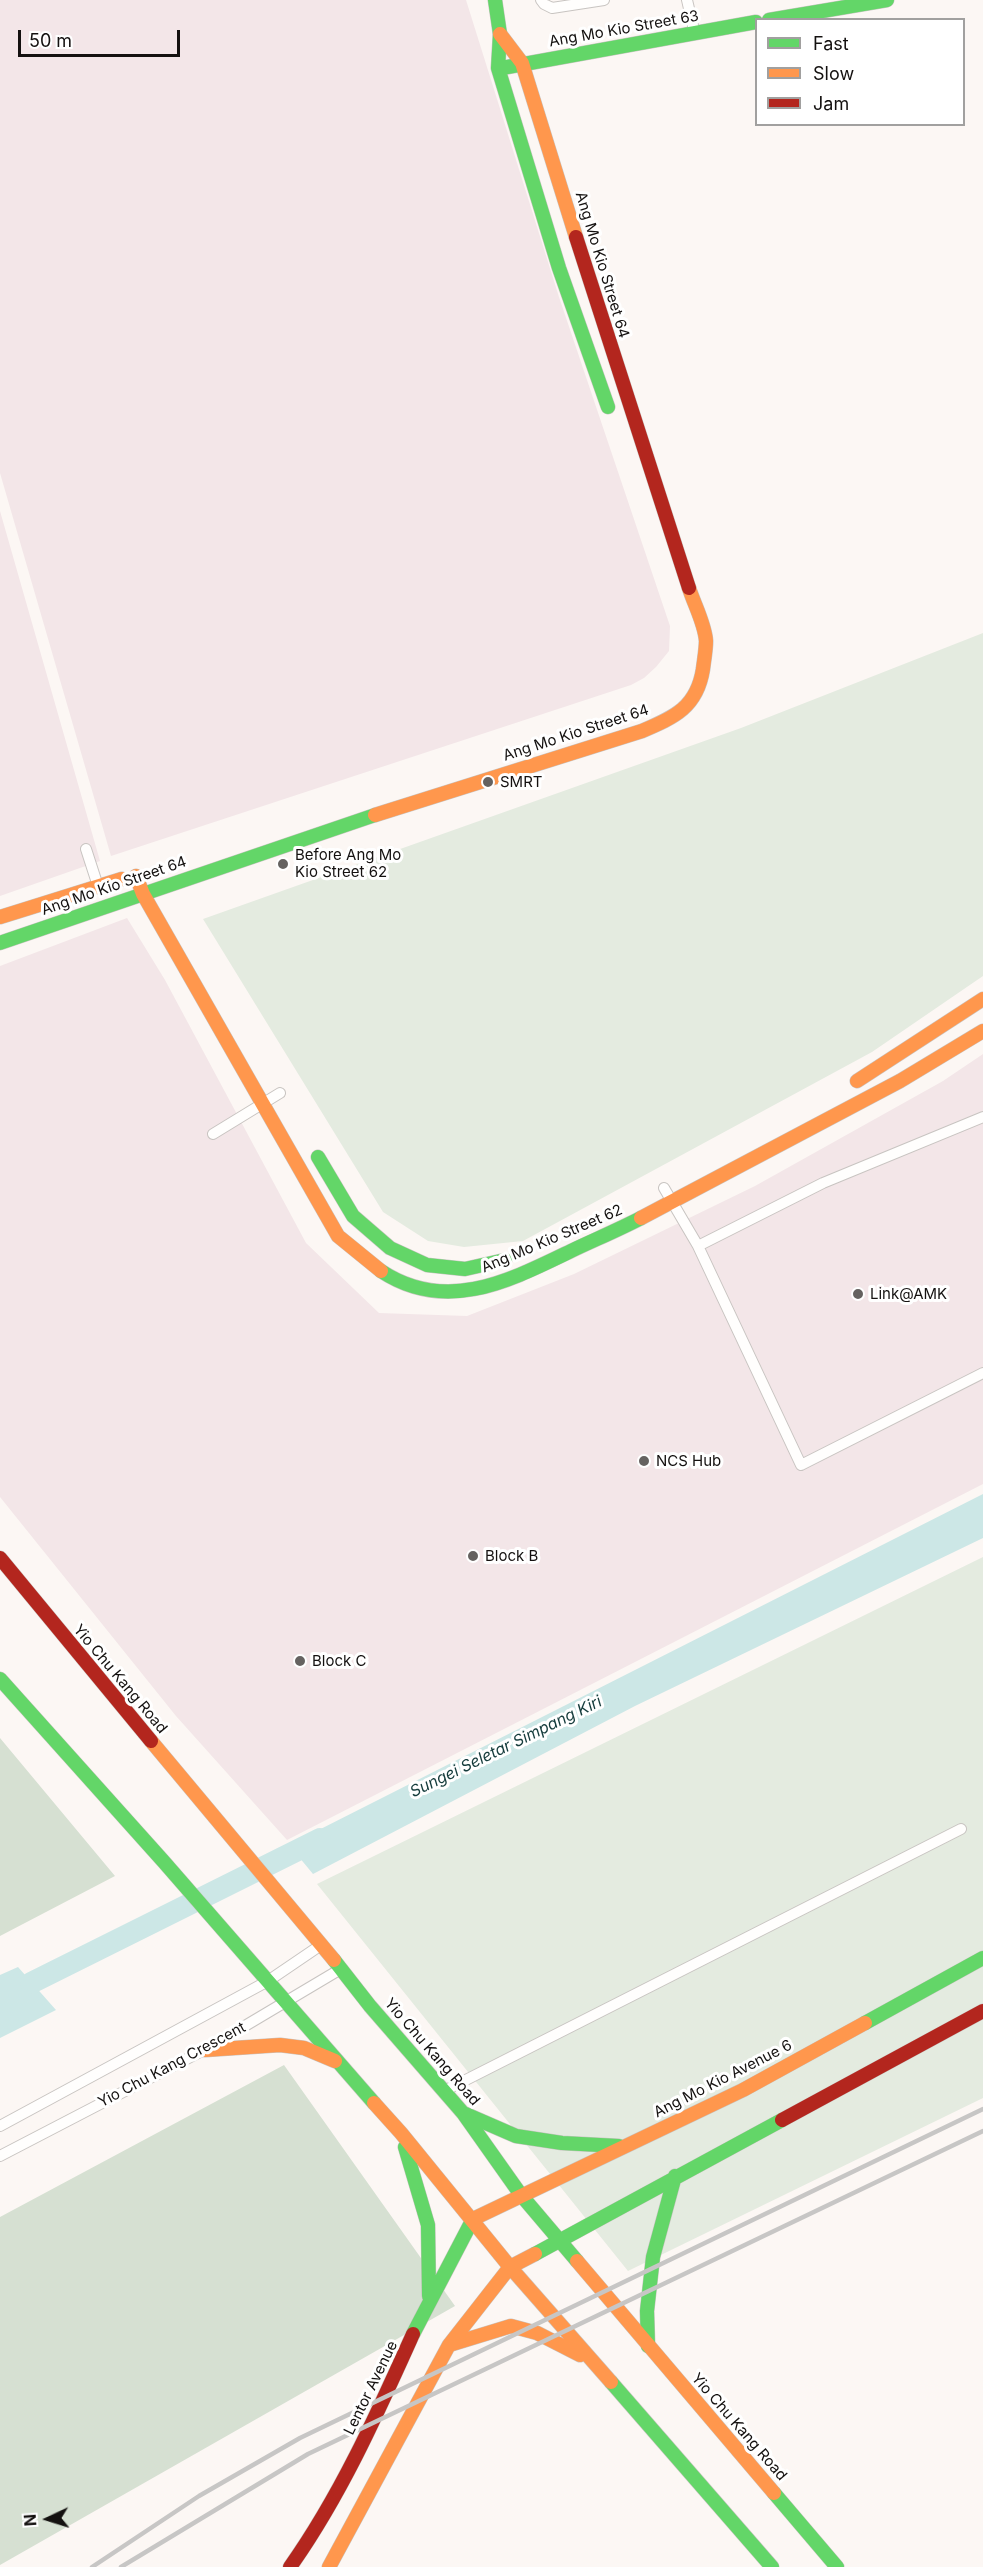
<!DOCTYPE html>
<html>
<head>
<meta charset="utf-8">
<style>
  body { margin:0 }
  #map { position:relative; width:983px; height:2567px; overflow:hidden; background:#fcf7f4; font-family:Inter,sans-serif }
  canvas { display:block }
  .legend { position:absolute; left:755px; top:18px; width:210px; height:108px; box-sizing:border-box; background:#fff; border:2px solid #a1a09f; margin:0; padding:8px 10px; list-style:none; font-size:18px; color:#141110 }
  .legend li { display:flex; align-items:center; gap:12px; height:30px }
  .legend b { width:30px; border:2px solid #a1a09f }
  .north { position:absolute; left:18px; top:2489px; width:60px; height:60px; -webkit-text-stroke:4px #fff; paint-order:stroke; rotate:266deg; font-size:16px; font-weight:700; line-height:24px; text-align:center; color:#141110 }
  .north::after { content:''; display:block; margin:auto; width:21px; height:27px; background:#141110; clip-path:polygon(50% 0,100% 100%,50% 72%,0 100%) }
  .scale { position:absolute; left:18px; top:30px; width:162px; height:27px; box-sizing:border-box; border:3px solid #141110; border-top:0; padding-left:8px; font-size:18px; line-height:21px; white-space:nowrap; color:#141110; -webkit-text-stroke:4px #fff; paint-order:stroke }
</style>
</head>
<body>
<div id="map">
<canvas width="983" height="2567"></canvas>
<ul class="legend">
<li><b style="height:8px;background:#63d668"></b>Fast</li>
<li><b style="height:8px;background:#ff974d"></b>Slow</li>
<li><b style="height:8px;background:#b3261e"></b>Jam</li>
</ul>
<div class="north">N</div>
<div class="scale">50 m</div>
</div>
<script>
const ctx = document.querySelector('canvas').getContext('2d');
ctx.lineJoin = 'round';
function fill(path, color) { ctx.fillStyle = color; ctx.fill(path, 'evenodd'); }
function trace(path, color, width, dash) { ctx.strokeStyle = color; ctx.lineWidth = width; ctx.lineCap = dash ? 'butt' : 'round'; ctx.setLineDash(dash || []); ctx.stroke(path); }
function write(font, color, halo, rows, align = 'center') {
  ctx.font = font + ' Inter,sans-serif'; ctx.lineWidth = 6; ctx.setLineDash([]); ctx.textBaseline = 'middle'; ctx.strokeStyle = halo; ctx.fillStyle = color; for (const [text, x, y, turn = 0] of rows) {
    ctx.save(); ctx.translate(x, y); ctx.rotate((+turn || 0) * Math.PI / 180); ctx.textAlign = isNaN(turn) ? turn : align; if (halo) ctx.strokeText(text, 0, 0); ctx.fillText(text, 0, 0); ctx.restore();
  }
}
const industrial = new Path2D(`
  M0 0H466L559 297 670 626 669 651 656 667 644 678 631 685 111 856 0 473Z
  M0 511 100 861 0 896Z
  M127 918 165 980 306 1243 379 1313 467 1316 574 1274 755 1186 943 1081 983 1054V1484L287 1840 176 1716 0 1497V966Z`);
const green = new Path2D(`
  M983 633V976L872 1052 523 1241 464 1247 428 1241 383 1212 203 919 741 728Z
  M983 1557V2098L628 2271 317 1884Z`);
const forest = new Path2D(`
  M0 1738 115 1876 0 1936Z
  M284 2065 455 2306 0 2565V2217Z`);
const water = new Path2D(`
  M983 1494V1538L635 1706 313 1874 289 1845Z
  M18 1967 56 2010 0 2038V1975Z`);
const canal = new Path2D(`
  M31 1983 320 1839`);
const lane = new Path2D(`
  M541 0 544 4 552 8 604 0
  M687 0 694 30
  M86 849 97 883
  M213 1134 280 1093
  M664 1188 698 1246 801 1465 983 1373
  M698 1246 823 1183 983 1117
  M223 2039 339 1970
  M448 2089 961 1829
  M0 2126 268 1981 318 1947
  M0 2156 202 2051`);
const fast = new Path2D(`
  M495 0 500 34 498 68 559 268 608 407
  M769 20 887 0
  M502 68 756 22
  M0 943 375 815
  M318 1157 353 1216 390 1248 427 1265 465 1269 505 1260
  M381 1271C446 1314 509 1281 571 1251 594 1240 618 1230 641 1218
  M0 1679 164 1862 374 2103
  M334 1960 370 2006 463 2113 521 2195 577 2261
  M865 2023 983 1958
  M463 2113 516 2136 562 2143 619 2146
  M405 2147 428 2225 429 2296
  M535 2254 782 2120
  M413 2334 473 2219
  M648 2346 647 2311 653 2257 675 2176
  M611 2382 772 2567
  M774 2493 837 2567`);
const slow = new Path2D(`
  M500 34 522 63 576 237
  M375 815 642 731C675 717 697 707 703 669 704 660 706 650 706 641 705 624 694 604 689 588
  M136 876 143 894 338 1236 381 1271
  M0 917 122 879
  M857 1081 983 999
  M641 1218 900 1081 983 1031
  M151 1741 334 1960
  M205 2050 280 2045 304 2048 335 2061
  M374 2103 401 2133 510 2267 611 2382
  M473 2219 743 2090 865 2023
  M577 2261 774 2493
  M449 2345 511 2326 537 2333 580 2355
  M329 2567 449 2345 510 2267 535 2254`);
const jam = new Path2D(`
  M576 237 689 588
  M0 1558 151 1741
  M782 2120 983 2011
  M290 2567C341 2495 377 2414 413 2334`);
const rail = new Path2D(`
  M92 2567 199 2496 300 2438 983 2109
  M121 2567 308 2454 983 2131`);
const markers = [
  [488,782,6,"#656260"],
  [283,864,6,"#656260"],
  [858,1294,6,"#656260"],
  [644,1461,6,"#656260"],
  [473,1556,6,"#656260"],
  [300,1661,6,"#656260"]
];
const streetNames = [
  ["Ang Mo Kio Street 63",624,29,-10],
  ["Ang Mo Kio Street 64",602,265,73],
  ["Ang Mo Kio Street 64",576,733,-18],
  ["Ang Mo Kio Street 64",114,886,-19],
  ["Ang Mo Kio Street 62",552,1239,-23],
  ["Yio Chu Kang Road",120,1679,50],
  ["Yio Chu Kang Road",432,2052,49],
  ["Yio Chu Kang Crescent",172,2065,-28],
  ["Ang Mo Kio Avenue 6",723,2079,-27],
  ["Lentor Avenue",371,2388,-64],
  ["Yio Chu Kang Road",739,2427,49]
];
const poiNames = [
  ["SMRT",500,782],
  ["Before Ang Mo",295,855],
  ["Kio Street 62",295,872],
  ["Link@AMK",870,1294],
  ["NCS Hub",656,1461],
  ["Block B",485,1556],
  ["Block C",312,1661]
];
const waterNames = [
  ["Sungei Seletar Simpang Kiri",506,1747,-26]
];
fill(industrial, '#f3e6e8');
fill(green, '#e4ebe0');
fill(forest, '#d6e0d2');
fill(water, '#cce7e6');
trace(canal, '#cce7e6', 22);
trace(lane, '#c8c4c1', 12);
trace(fast, '#c8c4c1', 15);
trace(slow, '#c8c4c1', 15);
trace(jam, '#c8c4c1', 15);
trace(lane, '#fffefd', 10);
trace(fast, '#63d668', 14);
trace(slow, '#ff974d', 14);
trace(jam, '#b3261e', 14);
trace(rail, '#c7c6c5', 4.5);
for (const [x, y, r, color] of markers) { const dot = new Path2D(); dot.arc(x, y, r, 0, 2 * Math.PI); ctx.fillStyle = color; ctx.fill(dot); trace(dot, '#fff', 2); }
write('15px', '#141110', '#fff', streetNames);
write('15px', '#141110', '#fff', poiNames, 'left');
write('italic 16px', '#153c3c', '#fff', waterNames);
</script>
</body>
</html>
